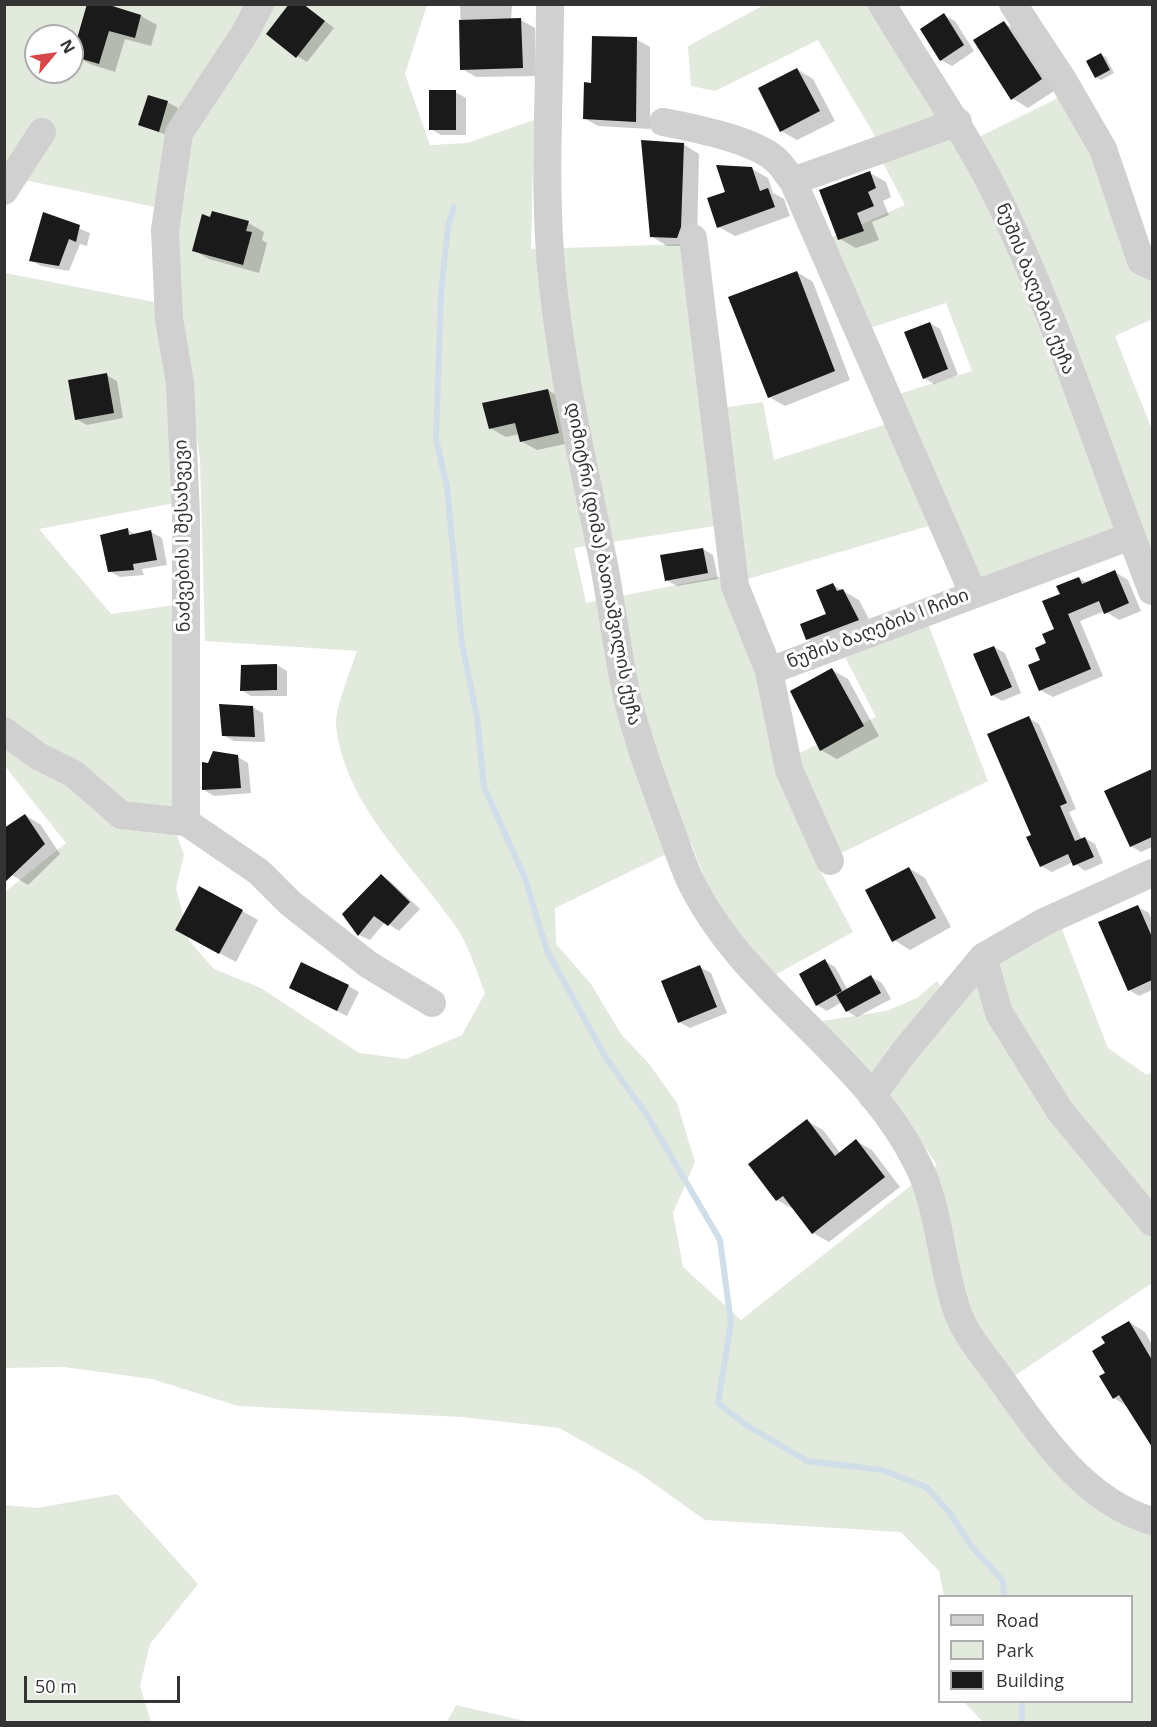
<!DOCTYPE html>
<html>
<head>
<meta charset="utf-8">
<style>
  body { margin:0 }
  #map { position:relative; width:1157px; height:1727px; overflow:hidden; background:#fff; font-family:"Open Sans",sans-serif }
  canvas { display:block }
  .frame { position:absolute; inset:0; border:6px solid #333; pointer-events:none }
  .legend { position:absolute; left:938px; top:1595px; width:195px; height:108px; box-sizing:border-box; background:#fff; border:2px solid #adadad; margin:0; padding:8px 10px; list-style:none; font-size:18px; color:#333 }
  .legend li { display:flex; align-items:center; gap:12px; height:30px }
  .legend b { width:30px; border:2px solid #adadad }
  .north { position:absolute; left:24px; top:24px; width:60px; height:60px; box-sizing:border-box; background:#fff; border:2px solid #adadad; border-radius:50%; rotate:61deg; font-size:16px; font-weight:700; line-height:24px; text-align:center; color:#333 }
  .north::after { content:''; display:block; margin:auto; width:21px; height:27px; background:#d7484b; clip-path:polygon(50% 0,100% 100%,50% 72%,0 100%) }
  .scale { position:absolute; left:24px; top:1676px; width:156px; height:27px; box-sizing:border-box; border:3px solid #333; border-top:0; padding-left:8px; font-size:18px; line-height:21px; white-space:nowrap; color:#333; -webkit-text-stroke:4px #fff; paint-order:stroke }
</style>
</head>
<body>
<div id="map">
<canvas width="1157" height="1727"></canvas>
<div class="frame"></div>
<ul class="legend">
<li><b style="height:8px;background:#d0d0d0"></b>Road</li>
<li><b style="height:16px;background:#e2e9dd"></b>Park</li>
<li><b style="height:16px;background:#1a1a1a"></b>Building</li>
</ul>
<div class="north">N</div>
<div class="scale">50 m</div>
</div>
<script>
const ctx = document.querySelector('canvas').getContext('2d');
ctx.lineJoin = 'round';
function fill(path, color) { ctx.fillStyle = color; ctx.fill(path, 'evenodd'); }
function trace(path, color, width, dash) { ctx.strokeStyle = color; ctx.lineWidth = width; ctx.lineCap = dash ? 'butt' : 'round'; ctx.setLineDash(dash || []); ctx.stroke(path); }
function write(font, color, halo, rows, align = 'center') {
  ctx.font = font + ' "Open Sans","Noto Sans Georgian",sans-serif'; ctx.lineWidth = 6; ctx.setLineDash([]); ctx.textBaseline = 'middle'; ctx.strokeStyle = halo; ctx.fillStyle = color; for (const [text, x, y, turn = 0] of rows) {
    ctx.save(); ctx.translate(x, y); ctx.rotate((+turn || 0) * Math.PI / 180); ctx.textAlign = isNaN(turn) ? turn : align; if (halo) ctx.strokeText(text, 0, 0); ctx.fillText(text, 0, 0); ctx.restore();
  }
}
const green = new Path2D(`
  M4 5H250L155 207 5 176ZM36 36H72V72H36Z
  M271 5H427L405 74 430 145 467 143 534 120 531 249 687 244 721 525 574 548 586 603 722 576 760 675 778 763 876 717 842 651 927 621 988 781 817 865 853 932 773 976C731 931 711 901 691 842L555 908 556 944 591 984 621 1034 650 1065 677 1103 695 1162 673 1213 683 1267 741 1320 937 1165 888 1093 816 1022 886 1011 917 998 937 981 952 1003 991 962 1060 924 1108 1048 1147 1075 1152 1072V1283L1010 1379 1091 1480 1152 1512V1722H983L964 1702H1132V1596H944L939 1571 901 1532 705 1520 639 1473 559 1428 461 1417 238 1406 152 1379 64 1367 5 1368V892L66 843 5 766 4 740 174 827 184 855 176 888 190 942 214 969 261 988 359 1053 406 1059 462 1035 485 993C477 973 470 949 458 930 414 864 345 808 336 725 334 712 352 666 357 651L205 641 200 459 176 303 178 229 188 137Z
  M764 5H872L946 121 878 141 818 40 715 91 691 86 688 46Z
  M1058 98 1097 156 1152 280V319L1115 336 1152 430V560L977 138Z
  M955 132 991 204 1118 531 980 584 896 395 972 371 946 303 867 329 828 239 905 205 881 159Z
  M5 273 154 302 164 333 180 502 39 529 111 614 176 605 175 815 119 807 5 724Z
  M763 402 774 460 890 423 935 524 741 581 722 408Z
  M117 1494 198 1584 150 1644 140 1686 151 1722H5V1505L37 1508Z
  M456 1705 529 1722H447Z`);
const shadow = new Path2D(`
  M100 4 141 16 157 25 151 46 125 39 115 72 90 64 74 55Z
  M303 4 334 28 307 62 297 56Z
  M460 4H512L511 20H521L535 28 536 76 476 77 462 69Z
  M944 15 955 21 974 51 952 66 941 60Z
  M1004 23 1020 32 1057 89 1028 108 1012 98Z
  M636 39 650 47V129L598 126 584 118 593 84Z
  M1101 55 1106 57 1114 73 1101 80 1096 77Z
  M797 69 813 79 835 121 797 140 781 131Z
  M455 92 466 98V135H441L431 129Z
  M167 102 178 108 169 136 140 125Z
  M683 144 699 154 697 237 693 246H667L651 236Z
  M752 169 768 178 773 193 784 199 790 216 735 236 719 227 727 193Z
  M870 173 886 182 891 197 883 201 889 215 872 222 879 240 856 248 840 239Z
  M44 214 90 233 87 246 80 244 69 271 41 266 31 260Z
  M248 223 264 232 262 240 267 243 259 273 209 259 193 250Z
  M797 272 813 282 850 380 785 406 769 397Z
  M930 323 940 329 958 375 934 384 924 378Z
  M106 375 117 381 123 418 87 425 76 419Z
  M548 390 564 400 574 442 537 450 521 441 519 434 506 437 490 428Z
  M128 530 136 535 151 532 162 538 167 565 142 569 144 575 120 577 109 571Z
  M703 549 713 555 718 579 677 586 666 580Z
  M1115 572 1128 580 1141 611 1119 620 1105 611 1080 621 1103 676 1053 697 1040 690 1042 661 1056 630 1061 595 1079 578 1088 583Z
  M833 585 859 600 874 629 823 648 807 639 828 615Z
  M994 647 1005 653 1021 693 1002 701 992 695Z
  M277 665 287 671V696H251L241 690Z
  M832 670 848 679 879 736 837 759 821 750Z
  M252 707 263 713 265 742 234 741 223 735Z
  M1028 718 1039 724 1076 809 1069 812 1082 840 1085 838 1095 844 1103 863 1085 871 1073 862 1052 872 1041 866Z
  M238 757 248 763 251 793 214 796 204 790Z
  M1152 771V847L1141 852 1131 846 1106 792Z
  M25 815 41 825 60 854 28 885 12 875Z
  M909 868 925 878 951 927 910 950 894 940Z
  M381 876 391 882 420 909 399 931 385 922 370 940 359 935 344 914Z
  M1138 907 1149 913 1152 921V990L1139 996 1129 990Z
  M242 911 258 920 236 962 193 939Z
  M825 961 835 967 848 990 871 977 882 983 891 999 857 1017 847 1011 842 1002 827 1011 817 1005Z
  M700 967 711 973 727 1013 690 1028 679 1022Z
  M348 986 359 992 347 1016 301 993Z
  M807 1121 823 1130 840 1153 856 1141 872 1150 900 1187 829 1242 813 1233 793 1209 777 1200Z
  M1129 1322 1145 1332 1152 1345V1438L1146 1434 1128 1407 1114 1398 1107 1373V1344Z`);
const stream = new Path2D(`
  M454 207 448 226 441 293 436 439 447 487 462 644 477 717 484 787 525 878 547 951 606 1058 647 1115 720 1240 731 1323 718 1403 746 1425 807 1461 882 1470 926 1487 949 1512 972 1547 1003 1581 1004 1596
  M1022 1702V1722`);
const building = new Path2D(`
  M87 4H106L141 15 135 38 109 31 99 64 72 56Z
  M289 4H303L325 21 296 58 266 34Z
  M944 13 964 45 940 61 920 29Z
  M521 18 523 68 460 70 459 20Z
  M1004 21 1042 79 1011 100 973 40Z
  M592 36 637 37 636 122 583 119 584 82 591 83Z
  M1101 53 1110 70 1095 78 1086 61Z
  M797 68 820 111 780 132 758 88Z
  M429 90H456V130H429Z
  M148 95 168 101 159 132 138 125Z
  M641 140 684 143 681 227 677 238 650 237Z
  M716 165 752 167 760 191 768 188 775 207 717 228 707 198 725 192Z
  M870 171 876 188 868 192 874 206 857 213 864 231 838 240 819 190Z
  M212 211 249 221 246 231 252 232 243 265 192 251 202 214 210 217Z
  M43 212 80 225 76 242 69 239 59 266 29 261Z
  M797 271 835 371 768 398 728 297Z
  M930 322 948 369 923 379 904 332Z
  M107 373 114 413 75 420 68 380Z
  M548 389 559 433 520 442 515 423 489 429 482 403Z
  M128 528 129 535 151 530 157 560 133 564 134 570 108 572 100 535Z
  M703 548 708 573 665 581 660 555Z
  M1115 570 1129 603 1104 614 1099 601 1068 614 1091 669 1039 691 1028 665 1040 660 1035 648 1046 643 1042 634 1054 629 1042 601 1060 594 1056 586 1079 577 1082 584Z
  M833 583 837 591 843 589 859 620 806 640 800 624 826 614 816 590Z
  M994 646 1012 687 991 696 973 654Z
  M277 664V690L240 691 241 665Z
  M832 668 864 726 820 751 790 691Z
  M219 704 253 706 255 737 222 736Z
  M1029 716 1067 803 1060 806 1075 841 1085 837 1094 857 1073 866 1068 854 1040 867 1026 837 1031 835 987 734Z
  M213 751 238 755 241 788 202 790V762L208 763Z
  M1152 769V837L1130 847 1104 791Z
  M25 814 45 844 4 883V828Z
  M909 867 936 918 892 942 865 890Z
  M381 874 410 902 388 926 374 916 358 936 342 914Z
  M199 886 243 910 219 954 175 930Z
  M1138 905 1152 937V980L1128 991 1098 922Z
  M825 959 842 991 816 1006 799 974Z
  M301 962 349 985 337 1011 289 988Z
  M700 965 717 1007 678 1023 661 981Z
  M871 975 881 993 846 1012 836 995Z
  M807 1119 835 1156 856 1139 885 1177 812 1234 783 1196 776 1201 748 1164Z
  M1129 1321 1152 1360V1447L1119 1395 1113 1399 1099 1376 1105 1373 1092 1351 1105 1343 1101 1337Z`);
const minor = new Path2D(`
  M260 4 245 33 179 133 165 230 169 319 180 383 186 515V822L259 872 290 903 369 965 432 1003
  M550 4C550 88 544 170 550 253 558 358 583 462 604 565 612 607 617 650 626 692 636 736 652 780 668 822 675 841 681 860 689 878 742 991 864 1053 918 1165 941 1211 940 1265 958 1313 966 1336 986 1358 1000 1378 1040 1434 1083 1501 1152 1521
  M882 4C920 69 964 129 997 196 1059 323 1101 459 1152 591
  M1013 4 1063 80 1103 149 1141 261 1152 266
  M663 122C694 128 751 139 775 159 782 165 787 174 793 181L973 593
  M793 181 958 122
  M4 191 42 132
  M693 238 735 586 769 671 1131 536
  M769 671 789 770 830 861
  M4 731 38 756 74 774 121 815 186 822
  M983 957 999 1013 1060 1111 1152 1222
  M872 1096 904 1052 983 957 1044 922 1152 873`);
const streetNames = [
  ["ნუშის ბაღების ქუჩა",1035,289,68],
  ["ნაძვების I შესახვევი",183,536,-91],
  ["დიმიტრი (დიმა) ბათიაშვილის ქუჩა",603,564,79],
  ["ნუშის ბაღების I ჩიხი",878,629,-21]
];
fill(green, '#e2e9dd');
fill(shadow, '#0003');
trace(stream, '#cfdee9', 6);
fill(building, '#1a1a1a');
trace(minor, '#d0d0d0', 28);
write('18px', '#333', '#fff', streetNames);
</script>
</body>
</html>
